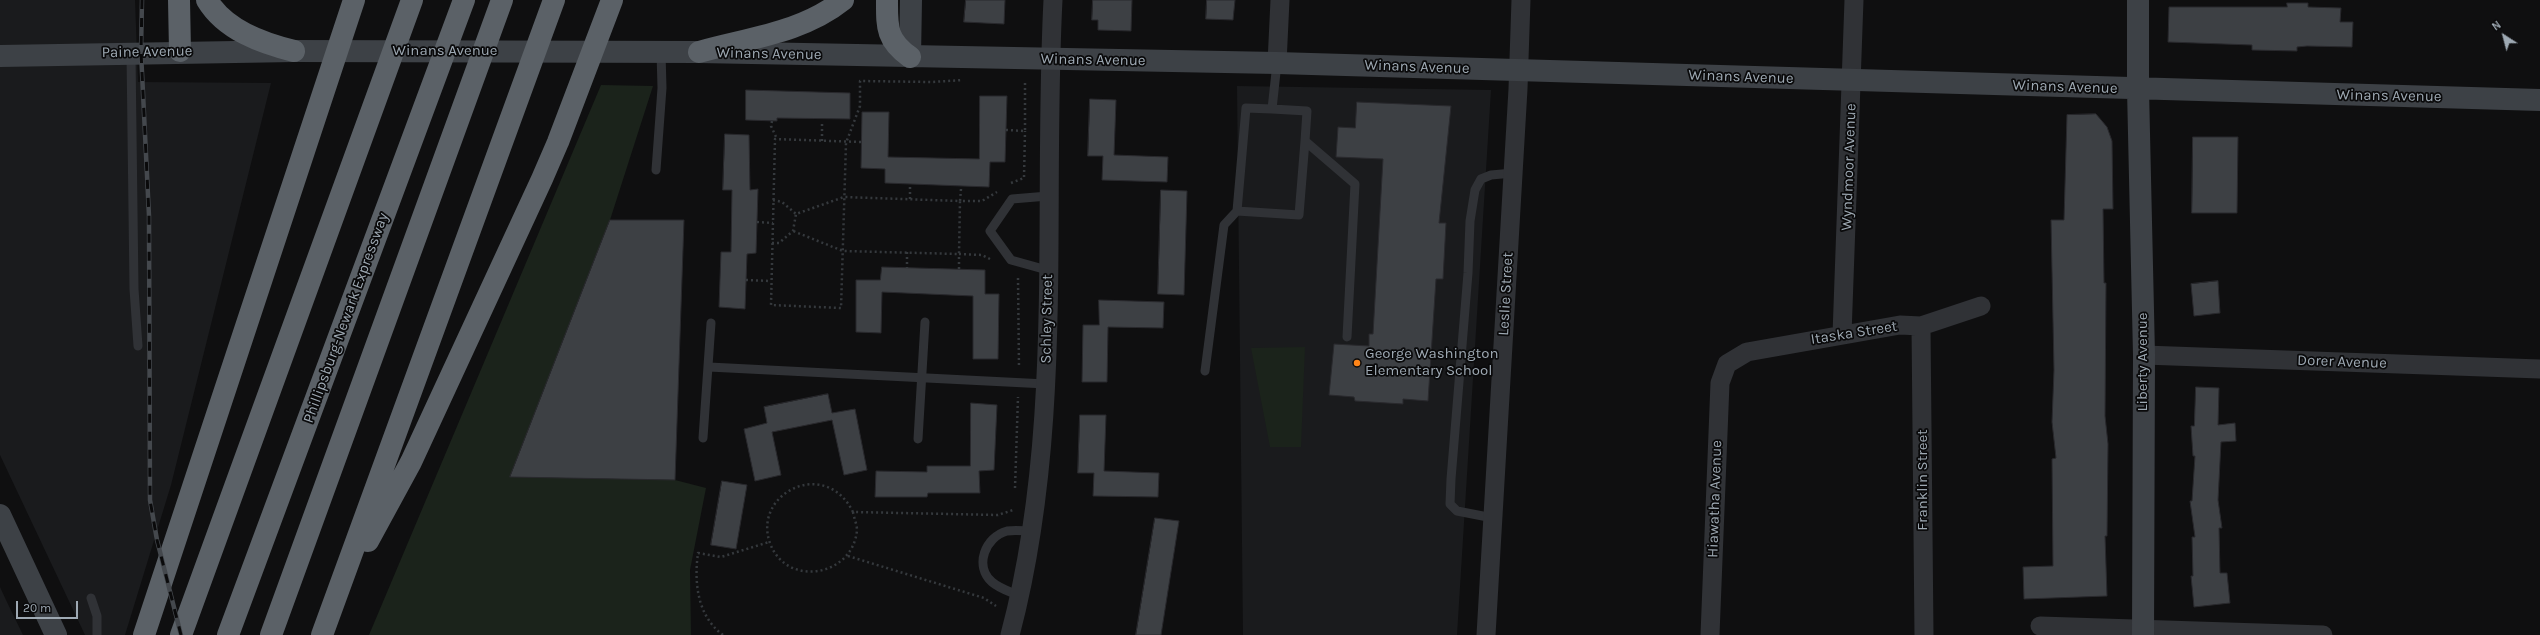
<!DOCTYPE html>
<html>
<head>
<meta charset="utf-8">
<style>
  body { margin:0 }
  #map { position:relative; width:2540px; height:635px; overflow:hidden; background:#0f0f10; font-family:Karla,sans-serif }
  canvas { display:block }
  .north { position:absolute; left:2484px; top:16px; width:40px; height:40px; -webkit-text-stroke:3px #0a0a0b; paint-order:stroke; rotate:324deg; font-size:11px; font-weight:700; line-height:16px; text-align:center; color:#9ea9b3 }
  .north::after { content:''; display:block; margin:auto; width:14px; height:18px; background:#9ea9b3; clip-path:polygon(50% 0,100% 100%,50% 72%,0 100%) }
  .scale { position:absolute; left:16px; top:601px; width:62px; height:18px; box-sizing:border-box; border:2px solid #9ea9b3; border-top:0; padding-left:5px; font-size:12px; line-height:14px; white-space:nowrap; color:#9ea9b3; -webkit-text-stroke:3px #0a0a0b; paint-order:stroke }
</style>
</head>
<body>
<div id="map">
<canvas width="2540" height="635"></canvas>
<div class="north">N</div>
<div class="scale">20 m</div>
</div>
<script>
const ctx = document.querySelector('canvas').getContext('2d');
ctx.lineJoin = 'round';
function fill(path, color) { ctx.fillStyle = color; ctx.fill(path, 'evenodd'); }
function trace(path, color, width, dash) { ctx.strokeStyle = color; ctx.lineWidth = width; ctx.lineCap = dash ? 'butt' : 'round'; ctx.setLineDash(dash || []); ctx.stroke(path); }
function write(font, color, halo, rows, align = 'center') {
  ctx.font = font + ' Karla,sans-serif'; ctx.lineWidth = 3.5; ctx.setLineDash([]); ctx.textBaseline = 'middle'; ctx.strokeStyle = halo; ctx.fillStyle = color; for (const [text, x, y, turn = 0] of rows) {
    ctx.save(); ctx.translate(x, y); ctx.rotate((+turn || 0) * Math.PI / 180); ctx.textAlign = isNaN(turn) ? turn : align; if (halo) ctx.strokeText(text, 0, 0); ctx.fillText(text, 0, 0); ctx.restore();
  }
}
const built = new Path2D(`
  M0 0H135L138 82 271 83 171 485 125 635H85L0 455Z
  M1237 86 1491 90 1457 635H1243Z
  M0 587 6 600 23 635H0Z`);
const green = new Path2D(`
  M601 85 653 86 610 220 510 477 675 480 706 488 690 570 691 635H369Z
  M1305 347 1301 447H1270L1251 348Z`);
const building = new Path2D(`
  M966 0H1005L1004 24 964 22Z
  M1093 0H1132L1131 31 1098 30V20H1092Z
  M1207 0H1235L1233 20 1206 19Z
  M2287 3H2308V7L2341 8 2340 22H2353L2352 47 2307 46 2297 47V51L2252 50V45L2168 42 2169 7H2287Z
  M746 90 850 93V119L777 118V121L746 120Z
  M980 96H1007L1005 162H990L989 187 885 183V169L861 168 862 112H889L888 157 979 159Z
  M1090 99 1116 100 1114 155 1168 157 1167 182 1102 180 1103 156H1088Z
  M1357 102 1451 106 1439 223H1446L1443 279H1436L1428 401 1403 399V404L1355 401 1354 397 1329 395 1334 344 1369 346V334H1373L1383 159 1336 157 1338 127 1355 128Z
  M2096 114 2107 127 2112 141 2113 209H2103L2104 283H2106L2105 416 2108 444 2107 536H2105L2107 596 2024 599 2023 567 2053 566 2052 459 2056 458 2052 422 2054 370 2051 220H2064L2067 115Z
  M725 134 749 135 750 190 758 189 756 253 747 254 745 309 719 307 721 252H731L732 190H723Z
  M2193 137H2238L2237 213H2192Z
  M1161 190 1187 191 1184 295 1158 294Z
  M610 220H684L675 480 510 477Z
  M882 267 985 270V294H999L998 359H973V296L882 292 881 333 856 332V280H880Z
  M2218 281 2220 313 2194 316 2191 284Z
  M1099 300 1164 302 1163 328 1108 327 1107 382H1082L1083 325H1099Z
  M2196 387 2219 388 2218 425 2235 423 2236 441 2221 442 2218 500 2222 528H2219L2220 573H2227L2230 603 2194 607 2191 576H2193L2192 537H2195L2190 501H2192L2195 456H2193L2191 426H2194Z
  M828 394 832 413 855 409 867 470 844 475 832 420 772 432 781 475 755 481 744 429 767 423 764 407Z
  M971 403 997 405 994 470 979 471 980 493H928L927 497H875L876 471 927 472V466H970Z
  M1080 415H1106L1104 471 1159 473 1158 497 1093 496 1094 473H1078Z
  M722 481 747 485 736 549 711 545Z
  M1155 518 1179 521 1161 635H1136Z`);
const path = new Path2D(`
  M772 121 771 126 777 139
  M1006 130 1025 131V80
  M822 141V122
  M861 142 775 139 771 305 841 308 846 143 860 106V81L932 82 963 80
  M1011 183 1024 178 1025 131
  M961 189 960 201H982L997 192
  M910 199V187
  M773 200 782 202 796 214 844 197 960 201 959 254 843 251 793 231
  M757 222 773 223
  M772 243H779L793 231 796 214
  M907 252V268
  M959 269V254L982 255 990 259
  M1018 278 1019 368
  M746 280 771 281
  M1015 488 1018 397
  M853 512C854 518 857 525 857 530 853 577 786 588 770 543 752 494 825 456 853 512L998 515 1013 510
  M848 556 984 598 996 606
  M723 635C697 616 694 582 698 553L721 557 769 542`);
const lane = new Path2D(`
  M131 54 134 289 138 346
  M1277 63 1272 109 1307 111 1305 141 1355 184 1347 337
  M656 170 662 88 661 52
  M1237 211 1246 108 1272 109
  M1047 270 1011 260 990 231 1012 199 1048 196
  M709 367 1046 384
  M1205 371 1224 225 1237 211 1299 215 1305 141
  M703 438 711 323
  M918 439 925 322
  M1493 518 1457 511 1450 504 1451 479 1468 273 1470 221 1475 190 1481 179 1491 175 1513 173
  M1020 596C1011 592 1000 589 992 582 974 566 985 537 1007 531 1015 530 1025 531 1032 531
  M91 598 97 616V635`);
const street = new Path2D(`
  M1277 63 1280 0
  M1921 326 1924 635
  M1842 335 1854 0
  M2144 355 2540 369
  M2040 626 2323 635
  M1010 635C1065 428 1042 211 1053 0
  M1486 635 1518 89 1521 0
  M1710 635 1720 383 1727 364 1747 352 1900 325 1921 326 1981 306`);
const secondary = new Path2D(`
  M2138 0V89L2144 355 2143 635
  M0 56 294 51 699 52 1277 63 2540 100
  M910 57 911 0
  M0 515 56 635`);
const highway = new Path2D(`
  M179 0 180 51
  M207 0C225 30 262 43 294 51
  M887 0C887 27 886 40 910 57
  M699 52C748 38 802 33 843 0
  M368 541 411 462 542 179 558 142 612 0
  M144 635 354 0
  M181 635 412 0
  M228 635 464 0
  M271 635 502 0
  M322 635 554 0`);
const rail = new Path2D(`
  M142 0 141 52 149 216 150 500 157 540 181 635`);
const markers = [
  [1357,363,4,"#ff8518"]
];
const streetNames = [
  ["Winans Avenue",445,51],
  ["Paine Avenue",147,52,-1],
  ["Winans Avenue",769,54,1],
  ["Winans Avenue",1093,60,1],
  ["Winans Avenue",1417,67,2],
  ["Winans Avenue",1741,77,2],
  ["Winans Avenue",2065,87,2],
  ["Winans Avenue",2389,96,1],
  ["Wyndmoor Avenue",1849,167,-88],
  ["Leslie Street",1506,294,-87],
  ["Phillipsburg-Newark Expressway",346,318,-70],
  ["Schley Street",1047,319,-89],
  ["Itaska Street",1854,333,-9],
  ["Liberty Avenue",2143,362,-90],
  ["Dorer Avenue",2342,362,2],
  ["Franklin Street",1923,480,-90],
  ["Hiawatha Avenue",1715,499,-88]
];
const poiNames = [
  ["George Washington",1365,354],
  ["Elementary School",1365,371]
];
fill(built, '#1a1b1d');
fill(green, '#1b231b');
fill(building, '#3d4044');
trace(building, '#29292d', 1);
trace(path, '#35393d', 2.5, [2, 3]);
trace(lane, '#303236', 9);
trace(street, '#303236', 19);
trace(secondary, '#3d4146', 22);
trace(highway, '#5b6167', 22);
trace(rail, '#44484d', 4.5);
trace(rail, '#0a0a0b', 3, [9]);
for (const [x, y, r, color] of markers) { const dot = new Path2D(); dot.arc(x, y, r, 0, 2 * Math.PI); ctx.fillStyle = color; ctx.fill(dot); trace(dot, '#0a0a0b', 1.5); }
write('15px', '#9ea9b3', '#0a0a0b', streetNames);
write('15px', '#9ea9b3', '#0a0a0b', poiNames, 'left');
</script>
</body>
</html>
